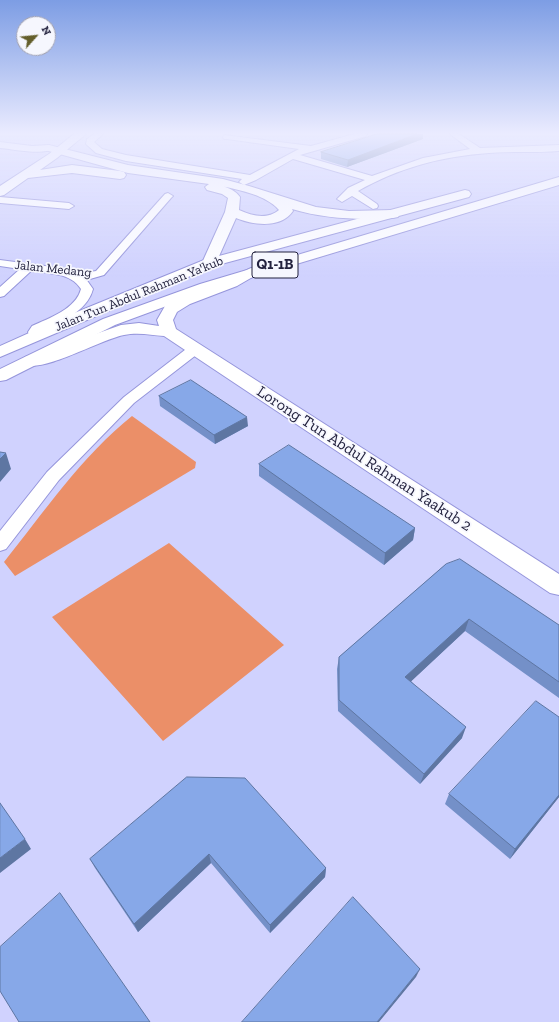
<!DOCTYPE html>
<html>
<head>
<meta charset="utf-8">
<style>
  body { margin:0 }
  #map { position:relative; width:559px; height:1022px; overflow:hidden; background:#d0d2fe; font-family:"Zilla Slab",serif }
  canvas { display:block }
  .north { position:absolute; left:16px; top:16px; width:40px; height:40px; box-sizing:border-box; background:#f6f7fe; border:1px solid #a2a2b1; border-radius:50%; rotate:63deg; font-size:11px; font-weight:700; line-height:16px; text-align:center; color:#23223e }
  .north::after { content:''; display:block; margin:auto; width:14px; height:18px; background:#645f2c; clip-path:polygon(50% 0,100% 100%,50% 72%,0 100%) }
</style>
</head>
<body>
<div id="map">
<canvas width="559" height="1022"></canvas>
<div class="north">N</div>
</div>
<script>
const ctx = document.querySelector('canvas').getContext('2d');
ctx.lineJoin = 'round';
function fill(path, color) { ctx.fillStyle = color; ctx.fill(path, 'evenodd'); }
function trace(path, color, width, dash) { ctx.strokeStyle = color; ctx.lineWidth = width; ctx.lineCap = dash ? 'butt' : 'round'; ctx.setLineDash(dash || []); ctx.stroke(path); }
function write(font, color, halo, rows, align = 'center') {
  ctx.font = font + ' "Zilla Slab",serif'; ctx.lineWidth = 3.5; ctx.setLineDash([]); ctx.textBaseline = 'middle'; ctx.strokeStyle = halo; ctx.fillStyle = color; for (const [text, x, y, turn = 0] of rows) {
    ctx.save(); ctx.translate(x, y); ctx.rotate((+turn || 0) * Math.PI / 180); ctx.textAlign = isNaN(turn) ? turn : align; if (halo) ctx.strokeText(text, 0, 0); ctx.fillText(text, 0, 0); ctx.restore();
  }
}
const green = new Path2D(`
  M132 416 196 462 195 468 15 576 4 562C44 512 82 456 132 416Z
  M169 543 284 645 163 741 52 617Z`);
const street = new Path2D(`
  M94 134H103L94 142 102 149 126 155 250 175 299 149 227 139H224L223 137 224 135 311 146 354 134H367L366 136 300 155 372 176 423 158 470 149 450 134H459L480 148 559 145V151C536 153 512 151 489 153 443 156 398 168 358 191L377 204 378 206 377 208 373 209 352 196 342 202 337 199 348 188 365 180 293 159 256 180 244 185 239 182 242 179 126 161 96 153 86 144 87 139Z
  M0 142 32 146 49 145 53 148C45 156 12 149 0 148Z
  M168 193 173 196 171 198 104 275 90 279H86L93 289C87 312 60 322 42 332L40 338H30L28 332 32 326C49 318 76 309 81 289 71 273 49 273 31 271L4 296 0 297V287L20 269 0 266V260L90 272 96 271 165 194Z
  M0 197 69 203 74 206 69 209 0 203Z
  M195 345 200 346 202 349 200 352 134 403 59 480 6 549 0 551V531L47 472 124 397 190 346Z`);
const secondary = new Path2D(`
  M49 145 128 165 223 179 249 186 316 207 349 211 393 210 398 211 400 214 398 217 393 218C359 220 325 219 292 209L293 211C281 229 253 225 236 218L216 263 214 266 209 267 204 266 202 263 225 212 228 198 222 194 207 190 205 187 209 184 128 173 45 150 43 148 45 146ZM222 186C242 191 266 195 279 210 267 220 252 216 239 210L240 197C236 191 229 188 222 186Z
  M251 268 256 269 258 272 256 275 237 286 190 304 177 312 173 320 176 329 559 574V595L550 593 164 336C151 335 138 332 124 335 99 340 48 371 25 365L22 361 25 357 45 352 121 325 139 323 159 326 157 320 165 306 178 298 227 280Z`);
const primary = new Path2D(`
  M74 134H86L57 158 40 170 72 165 120 171 124 172 126 175 124 178 120 179 72 173 28 178 4 195 0 196V186L49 154Z
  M559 177V185L210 290 115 325 6 380 0 381V369L103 319 200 284Z
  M465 190 469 191 471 194 469 197 214 266 0 357V346L67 316 204 260Z`);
const wall = new Path2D(`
  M423 139 347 167 321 159V152Z
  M159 396 248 426 215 444 160 406Z
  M259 464 415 528 413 540 384 565 259 476Z
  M446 564 559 625V698L465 631 411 681 462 738 420 784 338 711 337 669 339 657Z
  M559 717V797L510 859 445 804 449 794Z
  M187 777 326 868 325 877 270 933 211 863 138 932 95 868 90 859Z`);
const shadedWall = new Path2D(`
  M417 134H423V139L347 167 348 160Z
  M247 417 248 426 215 444 214 435Z
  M6 453 11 469 0 482V459Z
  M415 528 413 540 384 565 385 553Z
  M469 619 465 631 403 689 405 677Z
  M466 727 462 738 420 784 424 774Z
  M559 795V797L510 859 515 849Z
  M25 839 31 849 0 873V858Z
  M209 854 211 863 138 932 134 924Z
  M326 868 325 877 270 933V925Z
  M420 969 416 977 379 1022H377Z`);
const building = new Path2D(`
  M377 134H417L348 160 321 152Z
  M191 380 247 417 214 435 159 396Z
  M289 445 415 528 385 553 259 464Z
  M0 452 6 453 0 459Z
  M460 559 559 625V682L469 619 405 677 466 727 424 774 339 700V657L446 564Z
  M536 701 559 717V795L515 849 449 794Z
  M187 777 245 778 326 868 270 925 209 854 134 924 90 859Z
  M0 803 25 839 0 858Z
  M60 893 150 1022H19L0 991V947Z
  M353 897 420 969 377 1022H242Z`);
const farStreetnames = [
  ["Jalan Medang",53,269,6],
  ["Jalan Tun Abdul Rahman Ya'kub",139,294,-22]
];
const shields = [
  [275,265,46]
];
const shieldNames = [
  ["Q1-1B",275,265]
];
const streetNames = [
  ["Lorong Tun Abdul Rahman Yaakub 2",364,459,33]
];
fill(green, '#eb8f68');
trace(street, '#9595db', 2);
trace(secondary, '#9595db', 2);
trace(primary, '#9595db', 2);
fill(street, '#fff');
fill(secondary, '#fff');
fill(primary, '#fff');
fill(wall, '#7490c8');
fill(shadedWall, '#5e76a2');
fill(building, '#87a8e8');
trace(building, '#5e76a2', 1);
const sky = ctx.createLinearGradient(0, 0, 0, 277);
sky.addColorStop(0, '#7d9de4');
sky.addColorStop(0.48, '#eaebff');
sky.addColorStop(1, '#eaebff00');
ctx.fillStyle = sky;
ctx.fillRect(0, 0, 559, 277);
write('13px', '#23223e', '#f6f7fe', farStreetnames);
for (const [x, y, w] of shields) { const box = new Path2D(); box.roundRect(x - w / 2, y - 13, w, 26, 3); ctx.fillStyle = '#f6f7fe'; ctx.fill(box); trace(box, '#23223e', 1); }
write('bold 15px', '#23223e', null, shieldNames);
write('16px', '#23223e', '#f6f7fe', streetNames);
</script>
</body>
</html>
